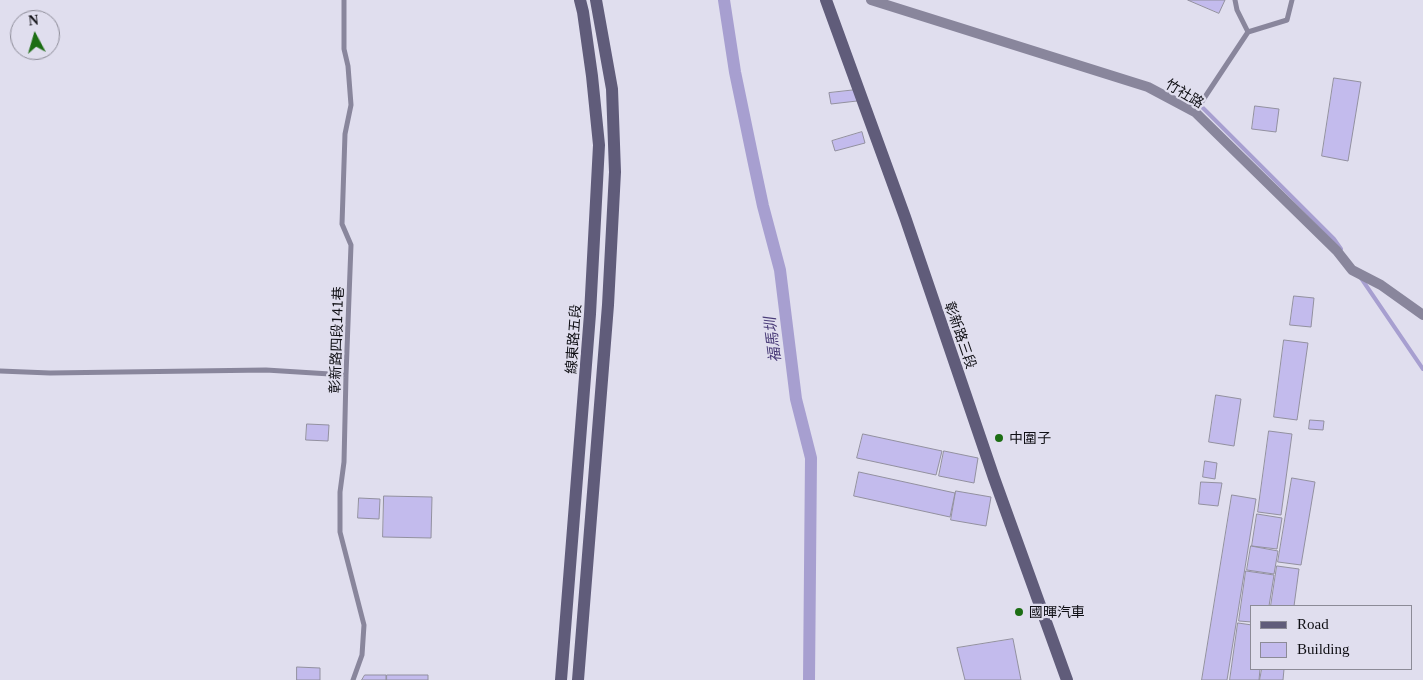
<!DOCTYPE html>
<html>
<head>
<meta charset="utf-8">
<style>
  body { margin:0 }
  #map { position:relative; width:1423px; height:680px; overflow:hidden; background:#e0deee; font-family:Georgia,serif }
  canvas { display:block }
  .legend { position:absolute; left:1250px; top:605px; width:162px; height:65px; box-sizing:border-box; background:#e0deee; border:1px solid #8c8b97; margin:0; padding:6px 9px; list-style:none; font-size:15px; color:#0f0f14 }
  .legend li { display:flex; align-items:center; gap:10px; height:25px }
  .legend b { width:25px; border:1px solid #8c8b97 }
  .north { position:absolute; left:10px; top:10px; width:50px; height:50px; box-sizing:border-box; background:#e0deee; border:1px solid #8c8b97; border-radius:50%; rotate:354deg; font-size:14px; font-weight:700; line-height:20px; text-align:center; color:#0f0f14 }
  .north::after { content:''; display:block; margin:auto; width:18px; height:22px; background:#1c6d13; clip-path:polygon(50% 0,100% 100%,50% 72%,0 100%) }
</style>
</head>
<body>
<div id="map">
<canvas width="1423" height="680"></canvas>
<ul class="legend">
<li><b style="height:6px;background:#605c7a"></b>Road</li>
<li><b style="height:14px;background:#c3bbed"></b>Building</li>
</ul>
<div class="north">N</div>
</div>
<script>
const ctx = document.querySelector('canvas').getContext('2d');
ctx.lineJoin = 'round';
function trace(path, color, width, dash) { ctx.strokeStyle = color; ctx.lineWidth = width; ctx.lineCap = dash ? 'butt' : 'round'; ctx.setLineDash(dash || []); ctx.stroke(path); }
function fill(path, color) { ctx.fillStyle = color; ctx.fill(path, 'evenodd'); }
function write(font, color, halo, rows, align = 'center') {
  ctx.font = font + ' Georgia,"Noto Sans TC",serif'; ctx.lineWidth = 4.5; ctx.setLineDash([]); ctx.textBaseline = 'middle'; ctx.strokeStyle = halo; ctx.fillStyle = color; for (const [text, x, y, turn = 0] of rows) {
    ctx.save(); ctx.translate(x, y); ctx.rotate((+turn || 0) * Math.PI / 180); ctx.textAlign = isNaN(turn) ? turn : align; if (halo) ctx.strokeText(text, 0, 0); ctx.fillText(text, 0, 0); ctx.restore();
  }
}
const stream = new Path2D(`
  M1195 100 1334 239 1341 249
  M1361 278 1423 369`);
const canal = new Path2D(`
  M724 0 735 72 753 159 763 206 780 270 796 399 811 458 809 680`);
const building = new Path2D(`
  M1188 0H1225L1219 13Z
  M1334 78 1361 82 1348 161 1322 156Z
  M856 90 857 101 831 104 829 93Z
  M1255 106 1279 109 1276 132 1252 129Z
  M862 132 865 143 835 151 832 141Z
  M1294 296 1314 298 1311 327 1290 325Z
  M1284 340 1308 343 1297 420 1274 417Z
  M1216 395 1241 399 1234 446 1209 442Z
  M1310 420 1324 421 1323 430 1309 429Z
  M307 424 329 425 328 441 306 440Z
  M1269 431 1292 434 1281 515 1258 512Z
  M863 434 942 451 936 475 857 458Z
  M944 451 978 458 974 483 939 476Z
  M1205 461 1217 463 1215 479 1203 477Z
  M859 472 955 493 950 517 854 496Z
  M1292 478 1315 482 1301 565 1278 562Z
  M1201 482 1222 483 1218 506 1199 504Z
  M956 491 991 497 986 526 951 520Z
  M1232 495 1256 499 1227 680H1202Z
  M384 496 432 497 431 538 383 537Z
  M359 498 380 499 379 519 358 518Z
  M1257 514 1282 518 1277 549 1252 546Z
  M1251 546 1278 551 1274 574 1247 570Z
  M1277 566 1299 569 1294 606H1271Z
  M1246 571 1274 575 1269 606H1252V622L1239 621Z
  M1238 623 1252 625V669H1260L1259 680H1230Z
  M1013 639 1021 680H965L957 648Z
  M297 667 320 668V680H297Z
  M1262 669H1284L1283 680H1260Z
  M365 675H386V680H362Z
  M387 675H428V680H387Z`);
const lane = new Path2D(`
  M344 0V49L348 66 351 105 345 134 342 224 351 245 346 375 344 462 340 492V532L364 625 362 655 353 680
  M1248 32 1287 20 1292 0
  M1195 112 1248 32 1237 10 1235 0
  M0 371 50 373 266 370 346 375`);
const street = new Path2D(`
  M871 0 1148 87 1195 112 1337 251 1352 270 1381 285 1423 315`);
const secondary = new Path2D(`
  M826 0 905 217 994 478 1067 680
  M561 680 590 314 599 145 592 76 583 12 580 0
  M578 680 608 305 615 172 612 89 596 0`);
const markers = [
  [999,438,5,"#1c6d13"],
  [1019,612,5,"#1c6d13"]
];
const streetNames = [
  ["竹社路",1185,93,31],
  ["彰新路三段",961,335,71],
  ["線東路五段",573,339,-86],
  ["彰新路四段141巷",336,340,-88]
];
const poiNames = [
  ["中圍子",1009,438],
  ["國暉汽車",1029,612]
];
const waterNames = [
  ["福馬圳",772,340,-97]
];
trace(stream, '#a79fd0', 4);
trace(canal, '#a79fd0', 12);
fill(building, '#c3bbed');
trace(building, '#92909f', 1);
trace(lane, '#89869c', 5);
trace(street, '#89869c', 10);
trace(secondary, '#605c7a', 12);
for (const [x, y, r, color] of markers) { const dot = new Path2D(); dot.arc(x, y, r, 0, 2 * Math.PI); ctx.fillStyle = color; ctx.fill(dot); trace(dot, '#e0deee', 2); }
write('14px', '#0f0f14', '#e0deee', streetNames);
write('14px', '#0f0f14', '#e0deee', poiNames, 'left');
write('italic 15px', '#493b78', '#e0deee', waterNames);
</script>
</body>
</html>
